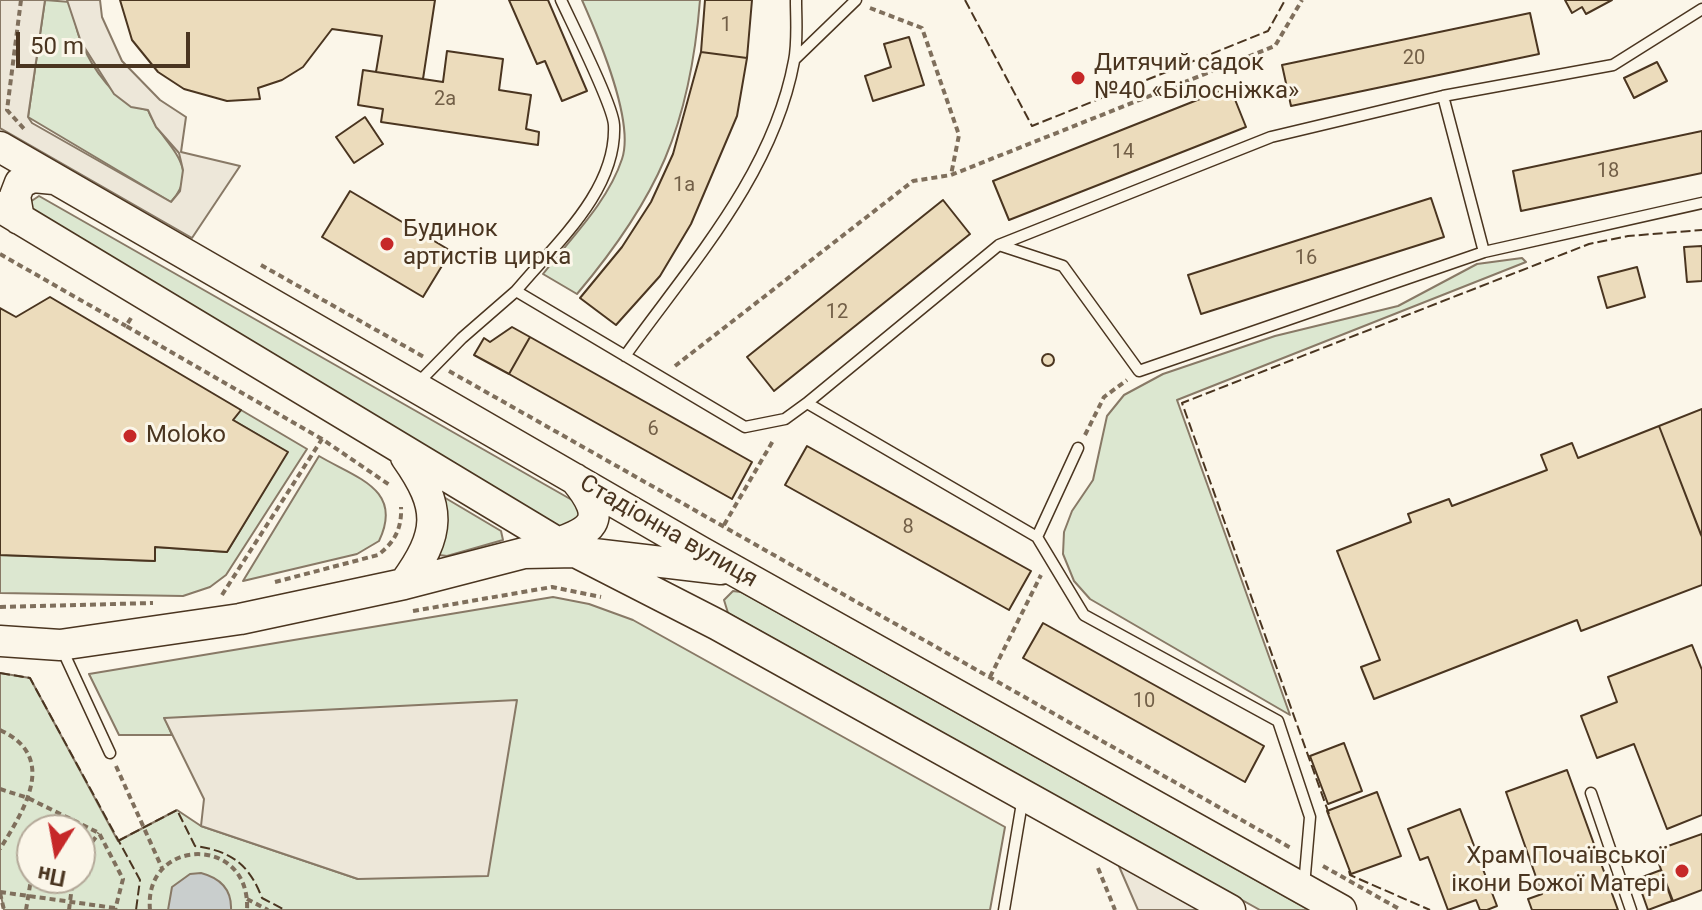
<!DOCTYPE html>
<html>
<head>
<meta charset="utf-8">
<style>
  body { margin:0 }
  #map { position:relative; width:1702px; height:910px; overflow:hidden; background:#fbf6e9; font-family:Roboto,sans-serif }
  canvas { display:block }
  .north { position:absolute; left:16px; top:814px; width:80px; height:80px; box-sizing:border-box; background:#fbf6e9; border:2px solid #b4a999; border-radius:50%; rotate:191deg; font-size:22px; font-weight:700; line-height:32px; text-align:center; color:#4a3520 }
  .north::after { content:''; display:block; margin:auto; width:28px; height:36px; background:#c62828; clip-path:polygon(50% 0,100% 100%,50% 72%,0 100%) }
  .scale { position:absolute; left:16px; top:32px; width:174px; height:36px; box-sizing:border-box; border:4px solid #4a3520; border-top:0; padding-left:10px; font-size:24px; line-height:28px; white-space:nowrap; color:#4a3520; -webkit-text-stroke:6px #fbf6e9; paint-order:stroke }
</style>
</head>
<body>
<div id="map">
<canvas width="1702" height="910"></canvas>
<div class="north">Пн</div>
<div class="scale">50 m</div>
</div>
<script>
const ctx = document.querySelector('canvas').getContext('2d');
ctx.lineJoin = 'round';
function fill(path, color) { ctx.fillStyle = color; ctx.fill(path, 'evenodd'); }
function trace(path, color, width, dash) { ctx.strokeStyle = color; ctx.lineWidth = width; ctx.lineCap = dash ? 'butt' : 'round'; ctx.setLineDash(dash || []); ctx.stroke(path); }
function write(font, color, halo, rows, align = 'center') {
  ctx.font = font + ' Roboto,sans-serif'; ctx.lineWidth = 6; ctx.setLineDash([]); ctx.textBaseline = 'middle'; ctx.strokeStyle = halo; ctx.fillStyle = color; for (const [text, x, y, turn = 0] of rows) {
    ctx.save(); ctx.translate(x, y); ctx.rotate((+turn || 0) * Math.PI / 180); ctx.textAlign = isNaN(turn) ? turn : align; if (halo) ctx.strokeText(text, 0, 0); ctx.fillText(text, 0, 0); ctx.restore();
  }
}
const green = new Path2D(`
  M45 0 70 2C75 14 75 27 80 39 92 69 116 104 148 110 159 143 205 164 171 202L28 117Z
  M582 0H700C690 126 658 198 577 294L543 274C570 239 608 202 622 159 635 121 598 36 582 0Z
  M39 196 579 504 582 516 565 531 34 215 30 202Z
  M1522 258 1526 262 1177 400 1290 715 1090 599 1074 581 1063 554 1064 532 1072 511 1093 480 1107 416 1124 395 1163 374 1275 336 1398 306 1477 264Z
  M241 410 307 449 226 575 210 587 183 596 0 593V555L154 561 155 547 227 552 287 452 233 420Z
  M319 456C356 478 404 489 379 541L357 554 243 581Z
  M442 496 501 531 503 540 447 556 439 555Z
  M733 591 741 592 1309 910H1260L728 613 724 600Z
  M553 597 589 604 633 620 1005 827 990 910H4L0 891V673L30 678 118 841 177 810 201 826 358 879 165 718 172 735H119L89 674ZM32 830H80V878H32Z`);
const parking = new Path2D(`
  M0 0H45L28 117 32 123 171 202 180 191 183 170 179 153 156 127 148 110 131 107 114 94 81 42 67 0H100L102 17 122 61 160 100 186 117 181 152 240 166 192 238 0 128Z
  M517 700 488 876 358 879 201 826 204 799 164 718Z
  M1118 864 1199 910H1138Z`);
const water = new Path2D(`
  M201 873C220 878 232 889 231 910H168L172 887 190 874Z`);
const building = new Path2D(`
  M120 0H435L423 79 376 72 382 36 332 29 303 67 282 80 258 88 260 99 227 101 184 89 158 72 132 40Z
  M509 0H548L587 91 562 101 545 61 537 64Z
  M705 0H752L747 58 701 52Z
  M1565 0H1612L1586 14 1582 7 1572 13Z
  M1530 13 1539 54 1291 106 1282 65Z
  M909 37 924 85 873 101 865 76 891 67 884 44Z
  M447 51 503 59 499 90 531 95 526 129 539 132 538 145 381 122 383 109 358 105 363 70 443 82Z
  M701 52 747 58 737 116 691 224 660 276 616 325 580 298 622 247 651 202 673 154Z
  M1657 62 1667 81 1634 98 1624 78Z
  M1230 87 1246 127 1009 220 993 181Z
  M365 117 383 144 354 163 336 137Z
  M1702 131V173L1521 211 1513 171Z
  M350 191 451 251 423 297 322 237Z
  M1431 198 1444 237 1201 314 1188 275Z
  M943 200 970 234 774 391 747 357Z
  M1702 246V281L1687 282 1684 247Z
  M1637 267 1645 297 1607 308 1598 277Z
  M50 297 241 410 233 420 288 452 227 552 155 547V561L0 555V308L16 317Z
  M512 327 530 337 509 374 474 355 484 338 490 342Z
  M530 337 752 462 732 499 509 374Z
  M1042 360a6 6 0 1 1 12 0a6 6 0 1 1-12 0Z
  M1702 409V535H1701L1659 426Z
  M1659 426 1702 537V585L1581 631 1577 620 1374 699 1361 667 1380 660 1337 551 1411 522 1408 514 1449 499 1452 506 1547 470 1541 455 1572 443 1578 458Z
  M807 446 1031 571 1009 610 785 485Z
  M1043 623 1264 746 1245 782 1023 658Z
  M1692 645 1702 670V815L1667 829 1634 744 1597 758 1581 716 1617 702 1608 677Z
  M1344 743 1362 791 1328 804 1310 756Z
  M1567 770 1618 910H1532L1528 899 1542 894 1506 792Z
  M1377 792 1401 856 1351 874 1327 811Z
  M1460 809 1497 906 1487 910H1480L1476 900 1448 910 1428 857 1420 860 1408 829Z
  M1702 834V890L1673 901 1654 851Z
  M1661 870 1672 901 1648 910 1637 879Z`);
const path = new Path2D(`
  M21 0 7 110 25 130
  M870 8 922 28 959 135 951 175
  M0 254 126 326
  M261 265 424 357
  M131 318 126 326 322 439 391 486
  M675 366 913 181 951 175 1275 46 1302 0
  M449 371 1291 848
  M1085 435 1104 397 1127 380
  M724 525 774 439
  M275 582 378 555C395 542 402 528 401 507
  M222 595 322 439
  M0 607 153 603
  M413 611 552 587 601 597
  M990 677 1041 575
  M0 730C59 757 24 810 0 849
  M116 766 162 868
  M0 789 28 798 99 833 123 879 115 910
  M51 830 59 814
  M80 858 99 833
  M1323 866 1401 910
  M1098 868 1115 910
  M0 892 115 908
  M0 893 4 910
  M247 899 268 910
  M26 910 32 873
  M69 910 73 878
  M150 910C143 837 251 834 247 910`);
const lane = new Path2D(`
  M795 59 856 0
  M999 245 1063 266 1139 371 1484 252 1443 96
  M1484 252 1702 203
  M516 291C555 244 617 191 614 125 613 105 572 24 561 0
  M625 356C690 265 773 175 794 61 798 42 796 20 796 0
  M417 384 462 338 516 291 745 427 785 419 807 403 1037 537 1084 615 1278 721 1310 817 1304 886
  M807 403 999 245 1271 137 1443 96 1613 65 1702 9
  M1037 537 1078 448
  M61 647 110 753
  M1591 793 1631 910
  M1004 910 1023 797`);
const secondary = new Path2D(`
  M0 147 701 552 1341 910
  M0 207 558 543 718 625 1230 910
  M19 219 15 196 20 183 33 177 54 179
  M549 546C591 532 611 522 575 479
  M404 584C441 533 442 508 406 457
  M0 641 60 645 240 619 404 584 524 553 577 552 721 569`);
const fence = new Path2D(`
  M965 0 1032 126 1268 31 1285 0
  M0 673 30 678 140 880 136 910
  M1329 814 1182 403 1589 244 1628 236 1702 230
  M118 841 177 810 195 846C231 851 249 864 262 898L285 910
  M1349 871 1350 875 1430 910`);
const markers = [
  [1078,78,8,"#c62828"],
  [387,244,8,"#c62828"],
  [130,436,8,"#c62828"],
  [1682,871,8,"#c62828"]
];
const numberNames = [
  ["1",726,26],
  ["20",1414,59],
  ["2а",445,100],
  ["14",1123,153],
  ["18",1608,172],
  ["1а",684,186],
  ["16",1306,259],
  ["12",837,313],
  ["6",653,430],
  ["8",908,528],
  ["10",1144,702]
];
const poiNames = [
  ["Дитячий садок",1094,64],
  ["№40 «Білосніжка»",1094,92],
  ["Будинок",403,230],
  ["артистів цирка",403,258],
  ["Moloko",146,436],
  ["Храм Почаївської",1666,857,"right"],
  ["ікони Божої Матері",1666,885,"right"]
];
const streetNames = [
  ["Стадіонна вулиця",668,532,30]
];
fill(green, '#dce7d0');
trace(green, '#887966', 2);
fill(parking, '#ede7d9');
trace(parking, '#887966', 2);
fill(water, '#c9cecd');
trace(water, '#887966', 2);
fill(building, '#ecdcbc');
trace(building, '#4a3520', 2);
trace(lane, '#4a3520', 13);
trace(secondary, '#4a3520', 33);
trace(path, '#7f6f5c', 4, [6, 4]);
trace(lane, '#fbf6e9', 10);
trace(secondary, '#fbf6e9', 30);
trace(fence, '#4a3520', 2, [10, 4]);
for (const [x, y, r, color] of markers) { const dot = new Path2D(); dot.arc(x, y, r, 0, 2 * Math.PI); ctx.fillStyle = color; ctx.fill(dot); trace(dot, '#fbf6e9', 3); }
write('20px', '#725f47', null, numberNames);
write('24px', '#4a3520', '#fbf6e9', poiNames, 'left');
write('24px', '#4a3520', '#fbf6e9', streetNames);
</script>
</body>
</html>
